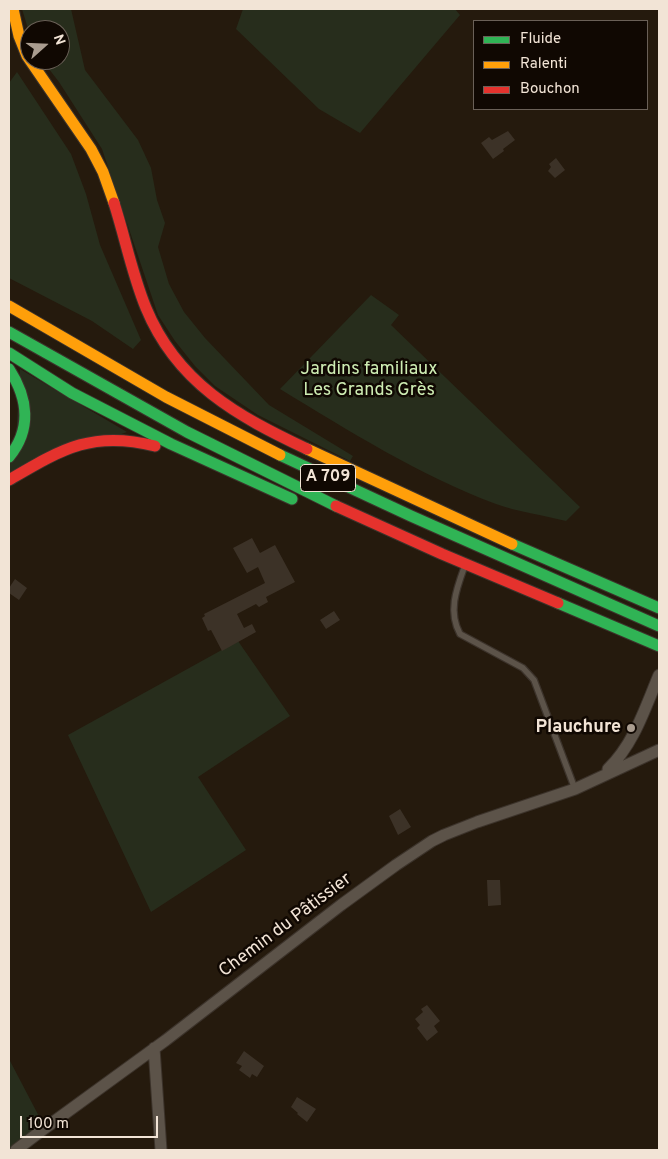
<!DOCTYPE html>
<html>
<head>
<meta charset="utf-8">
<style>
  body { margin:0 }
  #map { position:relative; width:668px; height:1159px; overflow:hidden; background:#251a0d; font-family:Overpass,sans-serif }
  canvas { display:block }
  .frame { position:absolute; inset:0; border:10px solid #f2e4d6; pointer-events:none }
  .legend { position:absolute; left:473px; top:20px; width:175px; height:90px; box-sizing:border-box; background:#100802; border:1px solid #6a6057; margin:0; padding:6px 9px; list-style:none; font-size:15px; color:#f2e4d6 }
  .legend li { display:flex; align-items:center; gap:10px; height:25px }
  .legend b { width:25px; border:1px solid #6a6057 }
  .north { position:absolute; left:20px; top:20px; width:50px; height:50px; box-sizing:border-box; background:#100802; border:1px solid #6a6057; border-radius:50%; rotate:70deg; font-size:14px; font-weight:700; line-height:20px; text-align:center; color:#f2e4d6 }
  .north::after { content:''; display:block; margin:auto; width:18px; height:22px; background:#aa9d90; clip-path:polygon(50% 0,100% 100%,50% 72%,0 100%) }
  .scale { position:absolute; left:20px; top:1116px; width:138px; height:22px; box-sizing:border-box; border:2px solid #f2e4d6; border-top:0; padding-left:6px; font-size:15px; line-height:18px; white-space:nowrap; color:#f2e4d6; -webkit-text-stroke:4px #100802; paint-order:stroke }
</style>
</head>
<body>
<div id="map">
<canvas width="668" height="1159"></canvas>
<div class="frame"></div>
<ul class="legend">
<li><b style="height:6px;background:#30b455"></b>Fluide</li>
<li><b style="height:6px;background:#ff9f0a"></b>Ralenti</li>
<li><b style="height:6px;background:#e5322d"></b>Bouchon</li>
</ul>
<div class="north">N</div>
<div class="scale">100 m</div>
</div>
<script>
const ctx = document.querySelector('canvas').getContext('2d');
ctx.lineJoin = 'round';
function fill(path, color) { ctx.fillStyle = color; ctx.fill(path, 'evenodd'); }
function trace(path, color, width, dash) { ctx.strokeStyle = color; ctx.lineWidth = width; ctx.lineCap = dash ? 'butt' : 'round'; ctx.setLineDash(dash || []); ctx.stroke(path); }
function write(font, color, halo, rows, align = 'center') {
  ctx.font = font + ' Overpass,sans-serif'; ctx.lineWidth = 5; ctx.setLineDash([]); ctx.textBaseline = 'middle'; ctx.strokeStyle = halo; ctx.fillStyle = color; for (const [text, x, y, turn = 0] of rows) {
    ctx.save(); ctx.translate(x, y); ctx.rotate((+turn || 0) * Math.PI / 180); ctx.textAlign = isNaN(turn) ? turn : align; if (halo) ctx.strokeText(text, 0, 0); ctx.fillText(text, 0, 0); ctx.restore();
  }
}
const green = new Path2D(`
  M22 9H71L85 70 138 140 151 168 157 200 165 223 158 247 169 284 184 312 205 338 269 405 353 456 350 461 258 415 215 386 195 366 175 341 158 315 102 149 59 82 42 60H60V30H30V35Z
  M243 9H455L460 15 360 133 319 109 236 29Z
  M17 72 71 154 86 194 100 245 141 340 133 349 92 321 9 278V83Z
  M371 295 399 315 391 325 580 507 566 521C543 515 518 512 496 504 419 475 349 431 280 389Z
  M20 369 127 432 9 474V464L15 458Z
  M238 641 290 716 198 777 246 850 151 912 68 735Z
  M9 1059 43 1124 10 1150H9Z`);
const building = new Path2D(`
  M508 131 515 140 503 149 504 151 493 159 481 143 489 137 492 140Z
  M556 158 565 170 555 178 548 171 551 167 549 164Z
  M252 538 260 553 275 545 295 582 266 597 268 602 259 607 256 604 237 614 244 628 252 624 256 632 222 651 211 630 208 631 202 618 205 616 204 614 265 583 258 567 247 573 233 548Z
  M15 579 27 588 19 600 9 593V588Z
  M334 611 340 620 326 629 320 620Z
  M400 809 411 827 398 835 389 816Z
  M487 880H500L501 905 488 906Z
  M427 1005 440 1021 434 1026 438 1032 427 1041 417 1028 420 1025 415 1019 423 1012 421 1009Z
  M244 1051 264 1066 257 1077 252 1074 250 1078 239 1070 242 1066 236 1063Z
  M297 1097 316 1109 307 1122 297 1114 298 1113 291 1107Z`);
const lane = new Path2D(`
  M464 568C456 590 448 612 460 634L523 668 534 680 575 789`);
const street = new Path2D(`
  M608 769C634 744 645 708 659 675
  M154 1048 161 1150
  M16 1150 41 1131 166 1040 341 905 396 865 432 841 444 835 477 822 575 789 659 750`);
const fast = new Path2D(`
  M9 332 187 432 336 506
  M9 353 72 393 171 444 292 499
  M9 369C28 398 32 429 9 457
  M280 455 411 516 659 626
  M512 544 659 608
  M558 603 659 646`);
const slow = new Path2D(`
  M13 9 19 36 27 56 91 149 103 172 114 203
  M9 306 166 397 280 455
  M307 449 512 544`);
const jam = new Path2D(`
  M114 203C125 237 132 274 146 308 177 383 237 416 307 449
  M9 480C62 449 92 430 155 446
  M336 506 442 554 558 603`);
const markers = [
  [631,728,5,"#aa9d90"]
];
const shields = [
  [328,478,55]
];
const shieldNames = [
  ["A 709",328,478]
];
const parkNames = [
  ["Jardins familiaux",369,370],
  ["Les Grands Grès",369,391]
];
const poiNames = [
  ["Plauchure",621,728]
];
const streetNames = [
  ["Chemin du Pâtissier",286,926,-37]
];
fill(green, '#272d1c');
fill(building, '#3c3227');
trace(lane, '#3c332b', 8);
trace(street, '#3c332b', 13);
trace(fast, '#3c332b', 13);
trace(slow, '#3c332b', 13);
trace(jam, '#3c332b', 13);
trace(lane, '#5c5349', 5.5);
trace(street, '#5c5349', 11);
trace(fast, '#30b455', 11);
trace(slow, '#ff9f0a', 11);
trace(jam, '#e5322d', 11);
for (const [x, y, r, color] of markers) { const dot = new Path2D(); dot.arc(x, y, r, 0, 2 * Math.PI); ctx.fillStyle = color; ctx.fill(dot); trace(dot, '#100802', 2); }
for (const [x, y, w] of shields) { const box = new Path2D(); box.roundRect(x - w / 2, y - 13.5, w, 27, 4); ctx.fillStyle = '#100802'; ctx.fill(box); trace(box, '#f2e4d6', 1); }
write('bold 16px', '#f2e4d6', null, shieldNames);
write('18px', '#ceedb3', '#100802', parkNames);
write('bold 18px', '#f2e4d6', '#100802', poiNames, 'right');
write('18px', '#f2e4d6', '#100802', streetNames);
</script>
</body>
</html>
